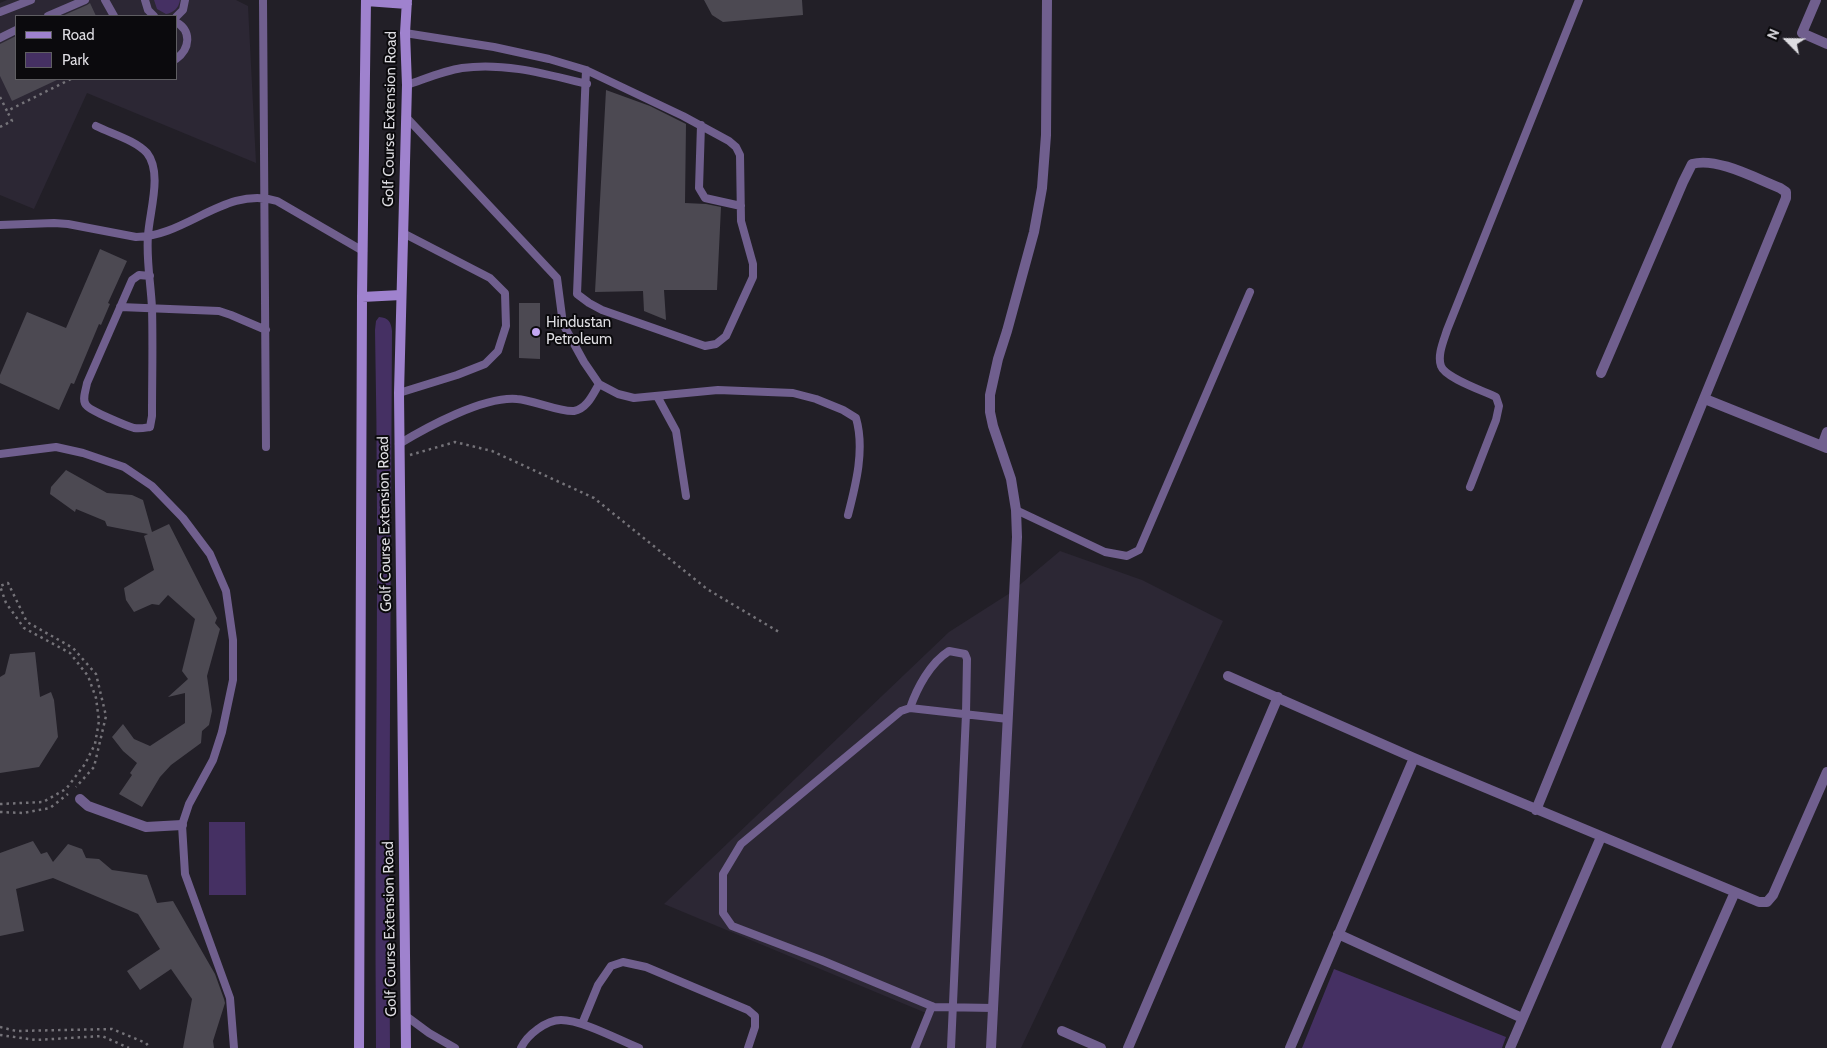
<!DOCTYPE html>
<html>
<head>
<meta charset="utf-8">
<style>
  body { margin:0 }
  #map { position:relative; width:1827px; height:1048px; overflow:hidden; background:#221f27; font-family:Cabin,sans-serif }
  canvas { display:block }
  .legend { position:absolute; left:15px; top:15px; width:162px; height:65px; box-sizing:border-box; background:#0b0a0d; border:1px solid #5f5e62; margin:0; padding:6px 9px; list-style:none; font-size:15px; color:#dddce1 }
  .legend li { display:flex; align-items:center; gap:10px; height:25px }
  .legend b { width:25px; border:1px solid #5f5e62 }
  .north { position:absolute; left:1762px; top:15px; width:50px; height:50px; -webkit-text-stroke:4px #0b0a0d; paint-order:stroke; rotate:293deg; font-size:14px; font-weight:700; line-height:20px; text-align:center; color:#dddce1 }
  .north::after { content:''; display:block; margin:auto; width:18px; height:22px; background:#dddce1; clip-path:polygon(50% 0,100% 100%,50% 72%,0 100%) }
</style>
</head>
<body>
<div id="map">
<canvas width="1827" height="1048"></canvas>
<ul class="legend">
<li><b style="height:6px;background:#9f82ce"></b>Road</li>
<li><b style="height:14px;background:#453063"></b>Park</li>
</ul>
<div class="north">N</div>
</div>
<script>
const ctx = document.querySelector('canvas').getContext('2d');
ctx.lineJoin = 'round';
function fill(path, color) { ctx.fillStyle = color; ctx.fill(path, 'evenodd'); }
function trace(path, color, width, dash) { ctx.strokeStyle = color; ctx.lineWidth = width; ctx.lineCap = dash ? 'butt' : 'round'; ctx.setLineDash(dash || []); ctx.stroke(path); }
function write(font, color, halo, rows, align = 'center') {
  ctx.font = font + ' Cabin,sans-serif'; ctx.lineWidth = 4; ctx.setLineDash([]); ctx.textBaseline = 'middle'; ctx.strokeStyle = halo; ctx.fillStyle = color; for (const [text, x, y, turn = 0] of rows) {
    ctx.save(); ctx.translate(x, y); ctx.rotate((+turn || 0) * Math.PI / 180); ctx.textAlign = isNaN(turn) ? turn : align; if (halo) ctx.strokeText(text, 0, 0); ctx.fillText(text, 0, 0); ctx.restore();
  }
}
const built = new Path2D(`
  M7 0H236L248 6 256 163 87 93 34 209 0 195V3ZM16 16H176V79H16Z
  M1060 551 1142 580 1223 621 1021 1048H910L926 1013 664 904 949 632 1010 593Z`);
const green = new Path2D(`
  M154 0H180C179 8 173 13 166 14L157 9Z
  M379 317C389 318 391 322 392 331L389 906 390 1048H376C374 809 380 569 375 330L376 321Z
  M209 822H245L246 895H209Z
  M1334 969 1506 1037 1502 1048H1302Z`);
const building = new Path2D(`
  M704 0H802L803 15 723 22 712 15Z
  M90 3 96 16H62L87 5Z
  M16 36V79H59L12 101 0 76V44Z
  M606 90 650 106 686 124 685 203 706 204 721 207 717 290H664L666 320 644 311 643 291 595 292Z
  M100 249 127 261 108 303 110 304 101 325 99 324 74 384 71 383 59 410 0 383V375L27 312 66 328Z
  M519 303H540V359L519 358Z
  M66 470 107 493 132 495 143 500 152 532 169 524 217 618 215 623 220 629 207 676 212 711 209 725 202 731 201 743 171 765 160 777 142 807 119 794 132 775 130 773 137 763 123 751 112 737 123 724 134 739 150 746 185 723V693L168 697 188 679 182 671 195 619 168 595 159 605 152 604 134 612 126 600 124 588 154 570 144 536 148 534 107 526 105 521 76 509 75 512 50 494 51 487Z
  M35 652 40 697 51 692 54 700 58 737 39 767 0 773V677L5 674 10 654Z
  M33 841 41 854 47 852 53 862 68 844 82 849 86 858 99 859 112 870 147 875 157 903 173 901 215 974 224 999 225 1003 213 1041 214 1048H183L192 999 171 969 140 990 127 971 160 949 138 914 53 878 16 889 24 931 0 936V853Z`);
const path = new Path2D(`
  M0 97 7 111 71 79
  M0 127 12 121 7 111
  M410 455 455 442 492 451 594 498 707 589 779 632
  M0 804 43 802 66 789 85 764 95 744 99 721 96 698 88 676 70 653 24 628 6 603 0 586 8 583 27 622 73 648 96 674 106 716 94 767 76 787
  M0 812 23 813 50 808 68 794
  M0 1027 16 1031 112 1029 146 1043 150 1048
  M0 1035 36 1040 102 1036 129 1048`);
const lane = new Path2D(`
  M105 0 114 16
  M145 0 148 10 154 16
  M263 0 266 447
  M0 12 31 0
  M48 16 85 0
  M176 17 183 10 185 0
  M176 22C192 31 190 49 176 59
  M405 33 494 47 549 59 586 70 683 116 729 141 736 147 740 155 741 221 753 264V277L726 336 716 344 705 346 602 310 589 303 577 294 586 70
  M0 38 16 30
  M407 85C425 79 443 71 462 68 504 62 546 74 587 84
  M406 117 557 278 563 324 584 362 599 384 618 394 634 398 718 390 793 393 816 399 843 410 856 418C865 449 856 484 848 515
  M701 125 699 188 705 198 741 206
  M96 126C112 134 135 140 147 153 163 173 149 213 148 236 146 259 151 285 152 308 153 344 152 380 152 416L150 427C144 428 140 429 134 428 127 426 91 411 87 406 81 401 86 390 87 383L132 280 139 275 150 276
  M0 225 54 223 68 224 136 237C186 237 226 185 277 201L363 251
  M120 307 219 311 231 315 266 330
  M399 393 457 375 485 364 498 351 506 326 505 293 490 278 403 233
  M657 396 676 431 686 496
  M399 444C427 427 484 396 517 399 533 400 559 412 574 411 587 409 593 394 599 384
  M0 454 56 447 83 453 124 467 152 486 183 518 210 554 226 591 233 640V680L222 732 213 760 189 804 182 825 185 874 230 998 234 1048
  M1470 487 1496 420 1499 406 1496 397C1484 391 1445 378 1441 366 1437 355 1444 340 1447 330L1579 0
  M1016 510 1105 552 1127 556 1139 550 1250 292
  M910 708C917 688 930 663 949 651L965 654 967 659 966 714 951 1048
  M994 1008 934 1007 821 960 732 926 723 913V874L741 844 901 711 910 708 1008 719
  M406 1016 429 1033 455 1048
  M582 1024 598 985 611 966 623 962 646 967 748 1010 755 1016V1027L748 1048
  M521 1048C527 1035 546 1020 561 1020 582 1020 619 1040 639 1048
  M915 1048 932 1006`);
const street = new Path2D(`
  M1816 0 1802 33 1827 44
  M1705 399 1827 448
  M1822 446 1827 432
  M1228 676 1414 758 1759 902H1767L1773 895 1827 772
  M80 799 88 806 146 827 182 825
  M1536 810 1786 198V192L1780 188C1755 178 1717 157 1692 164L1683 182 1601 373
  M1338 934 1522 1018
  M1062 1031 1101 1048
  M991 1048 1017 537 1016 510 1011 479 993 426 990 412V395L998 359 1007 331 1034 232 1042 188 1046 135 1047 0
  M1128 1048 1278 697
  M1290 1048 1414 758
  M1510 1048 1601 837
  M1666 1048 1735 892`);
const secondary = new Path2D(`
  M366 1 407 4
  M362 297 401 295
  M359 1048 362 297 366 0
  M406 1048 399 393 407 85 405 33 407 0`);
const markers = [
  [536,332,5,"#c3a7f2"]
];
const streetNames = [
  ["Golf Course Extension Road",390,119,-89],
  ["Golf Course Extension Road",385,524,-91],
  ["Golf Course Extension Road",390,929,-91]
];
const poiNames = [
  ["Hindustan",546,323],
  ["Petroleum",546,340]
];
fill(built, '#2c2734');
fill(green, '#453063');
fill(building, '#4c4952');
trace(path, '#757379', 2.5, [2.5, 4]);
trace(lane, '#705f8e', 8);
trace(street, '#705f8e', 10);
trace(secondary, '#9f82ce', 10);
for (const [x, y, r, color] of markers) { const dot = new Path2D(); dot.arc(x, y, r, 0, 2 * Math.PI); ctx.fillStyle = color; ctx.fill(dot); trace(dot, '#0b0a0d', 2); }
write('15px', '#dddce1', '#0b0a0d', streetNames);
write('15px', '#dddce1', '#0b0a0d', poiNames, 'left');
</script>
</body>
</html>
